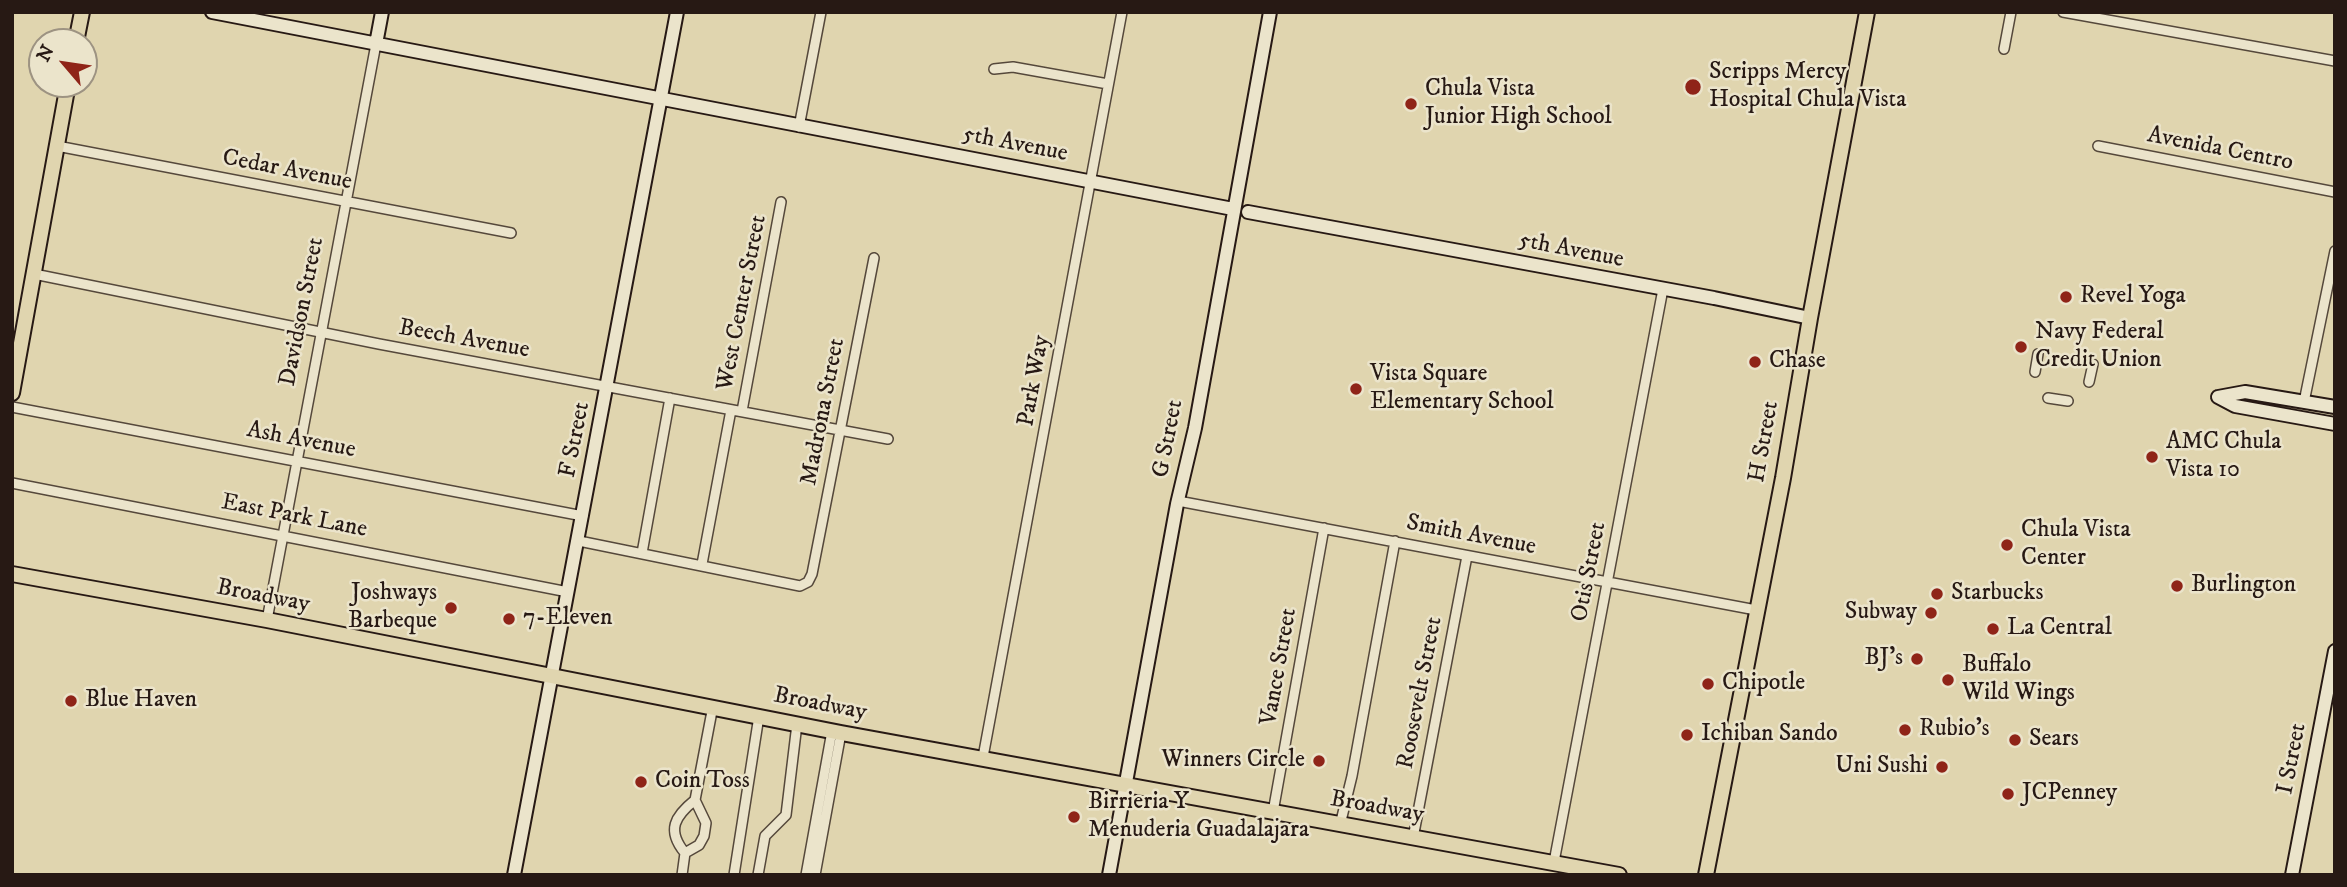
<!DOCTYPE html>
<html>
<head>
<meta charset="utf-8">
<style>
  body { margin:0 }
  #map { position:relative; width:2347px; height:887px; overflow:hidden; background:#e0d5af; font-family:"IM FELL DW Pica",serif }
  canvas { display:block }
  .frame { position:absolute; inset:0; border:14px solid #271914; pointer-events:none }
  .north { position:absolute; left:28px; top:28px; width:70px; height:70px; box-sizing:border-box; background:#ebe4cb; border:2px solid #9d9382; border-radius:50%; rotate:299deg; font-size:19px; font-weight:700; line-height:28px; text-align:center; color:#271914 }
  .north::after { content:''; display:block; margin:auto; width:24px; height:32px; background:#8f2418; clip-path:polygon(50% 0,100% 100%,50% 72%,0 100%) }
</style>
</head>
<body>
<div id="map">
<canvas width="2347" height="887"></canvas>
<div class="frame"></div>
<div class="north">N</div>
</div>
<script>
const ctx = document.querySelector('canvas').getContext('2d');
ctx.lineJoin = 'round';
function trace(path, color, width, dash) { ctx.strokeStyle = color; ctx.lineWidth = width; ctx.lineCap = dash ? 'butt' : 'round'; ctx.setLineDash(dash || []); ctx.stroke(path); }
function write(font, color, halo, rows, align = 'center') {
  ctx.font = font + ' "IM FELL DW Pica",serif'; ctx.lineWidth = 5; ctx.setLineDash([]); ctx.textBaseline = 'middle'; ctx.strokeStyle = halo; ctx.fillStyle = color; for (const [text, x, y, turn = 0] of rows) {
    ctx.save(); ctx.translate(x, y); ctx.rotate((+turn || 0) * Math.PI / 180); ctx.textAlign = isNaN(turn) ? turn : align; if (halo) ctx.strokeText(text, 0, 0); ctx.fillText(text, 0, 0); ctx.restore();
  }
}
const street = new Path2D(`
  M2063 12 2335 61
  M2004 49 2011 12
  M994 69 1013 67 1108 84
  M799 127 821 12
  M57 146 511 233
  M2098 146 2335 192
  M34 274 379 344 888 439
  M2035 372 2038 354
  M2089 382 2093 364
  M2048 398 2068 401
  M2304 402 2335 251
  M12 407 583 516
  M742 411 781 202
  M12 483 568 592
  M1178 501 1756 610
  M579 541 800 586 808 582 812 574 874 258
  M642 553 670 398
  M702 564 731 410
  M267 620 376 44
  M983 757 1122 12
  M1273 812 1324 528
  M1340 825 1352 776 1395 541
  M1413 838 1467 556
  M685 853 699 845 704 836 706 823 695 800 713 706
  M1554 862 1663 289
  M682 875 685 853C666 830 675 816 695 800
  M734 875 759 716
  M758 875 765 836 786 815 797 724
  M806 875 832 731
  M815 875 841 733`);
const secondary = new Path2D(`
  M212 12 1233 209
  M376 44 382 12
  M1248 212 1714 298 1810 318
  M2218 397 2235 406 2335 424
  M2218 397 2245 392 2335 407
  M514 875 677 12
  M1109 875 1177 504 1195 428 1270 12
  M2292 875 2335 651`);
const primary = new Path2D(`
  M76 42 82 12
  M12 393 68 84
  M12 574 267 620 841 733 1619 875
  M1706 875 1783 478 1810 318 1867 12`);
const markers = [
  [1693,87,9,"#8f2418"],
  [1411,104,7,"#8f2418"],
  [2066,297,7,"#8f2418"],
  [2021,347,7,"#8f2418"],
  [1755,362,7,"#8f2418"],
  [1356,389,7,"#8f2418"],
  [2152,457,7,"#8f2418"],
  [2007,545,7,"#8f2418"],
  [2177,586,7,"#8f2418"],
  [1937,594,7,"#8f2418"],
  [451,608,7,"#8f2418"],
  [1931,613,7,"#8f2418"],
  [509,619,7,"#8f2418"],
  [1993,629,7,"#8f2418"],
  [1917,659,7,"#8f2418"],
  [1948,680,7,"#8f2418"],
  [1708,684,7,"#8f2418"],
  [71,701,7,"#8f2418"],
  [1905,730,7,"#8f2418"],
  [1687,735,7,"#8f2418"],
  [2015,740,7,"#8f2418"],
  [1319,761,7,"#8f2418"],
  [1942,767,7,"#8f2418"],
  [641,782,7,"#8f2418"],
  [2008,794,7,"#8f2418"],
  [1074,817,7,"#8f2418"]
];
const poiNames = [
  ["Scripps Mercy",1709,73],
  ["Hospital Chula Vista",1709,101],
  ["Chula Vista",1425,90],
  ["Junior High School",1425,118],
  ["Revel Yoga",2080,297],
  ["Navy Federal",2035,333],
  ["Credit Union",2035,361],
  ["Chase",1769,362],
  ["Vista Square",1370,375],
  ["Elementary School",1370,403],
  ["AMC Chula",2166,443],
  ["Vista 10",2166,471],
  ["Chula Vista",2021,531],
  ["Center",2021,559],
  ["Burlington",2191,586],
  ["Joshways",437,594,"right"],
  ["Barbeque",437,622,"right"],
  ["Starbucks",1951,594],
  ["Subway",1917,613,"right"],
  ["7-Eleven",523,619],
  ["La Central",2007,629],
  ["BJ's",1903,659,"right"],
  ["Buffalo",1962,666],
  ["Wild Wings",1962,694],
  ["Chipotle",1722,684],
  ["Blue Haven",85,701],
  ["Rubio's",1919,730],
  ["Ichiban Sando",1701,735],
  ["Sears",2029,740],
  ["Winners Circle",1305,761,"right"],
  ["Uni Sushi",1928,767,"right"],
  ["Coin Toss",655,782],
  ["JCPenney",2022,794],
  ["Birrieria Y",1088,803],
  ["Menuderia Guadalajara",1088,831]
];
const streetNames = [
  ["5th Avenue",1015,145,11],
  ["Avenida Centro",2220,150,11],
  ["Cedar Avenue",287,171,11],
  ["5th Avenue",1571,251,11],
  ["West Center Street",743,303,-79],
  ["Davidson Street",303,312,-79],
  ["Beech Avenue",464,340,10],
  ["Park Way",1035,381,-80],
  ["Madrona Street",824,412,-79],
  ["G Street",1169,439,-79],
  ["F Street",576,440,-79],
  ["Ash Avenue",301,441,11],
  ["H Street",1765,442,-80],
  ["East Park Lane",294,517,11],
  ["Smith Avenue",1471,536,11],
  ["Otis Street",1590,572,-79],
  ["Broadway",263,597,11],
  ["Vance Street",1280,667,-80],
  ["Roosevelt Street",1421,693,-79],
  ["Broadway",820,705,11],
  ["I Street",2293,759,-79],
  ["Broadway",1377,808,10]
];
trace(street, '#55483b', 12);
trace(secondary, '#271914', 16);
trace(primary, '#271914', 18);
trace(street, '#ebe4cb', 9);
trace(secondary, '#ebe4cb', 12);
trace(primary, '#e0d5af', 14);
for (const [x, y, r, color] of markers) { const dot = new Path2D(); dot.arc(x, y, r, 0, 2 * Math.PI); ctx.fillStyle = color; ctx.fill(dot); trace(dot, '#ebe4cb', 2.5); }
write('24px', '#271914', '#ebe4cb', poiNames, 'left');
write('24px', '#271914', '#ebe4cb', streetNames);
</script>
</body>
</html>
